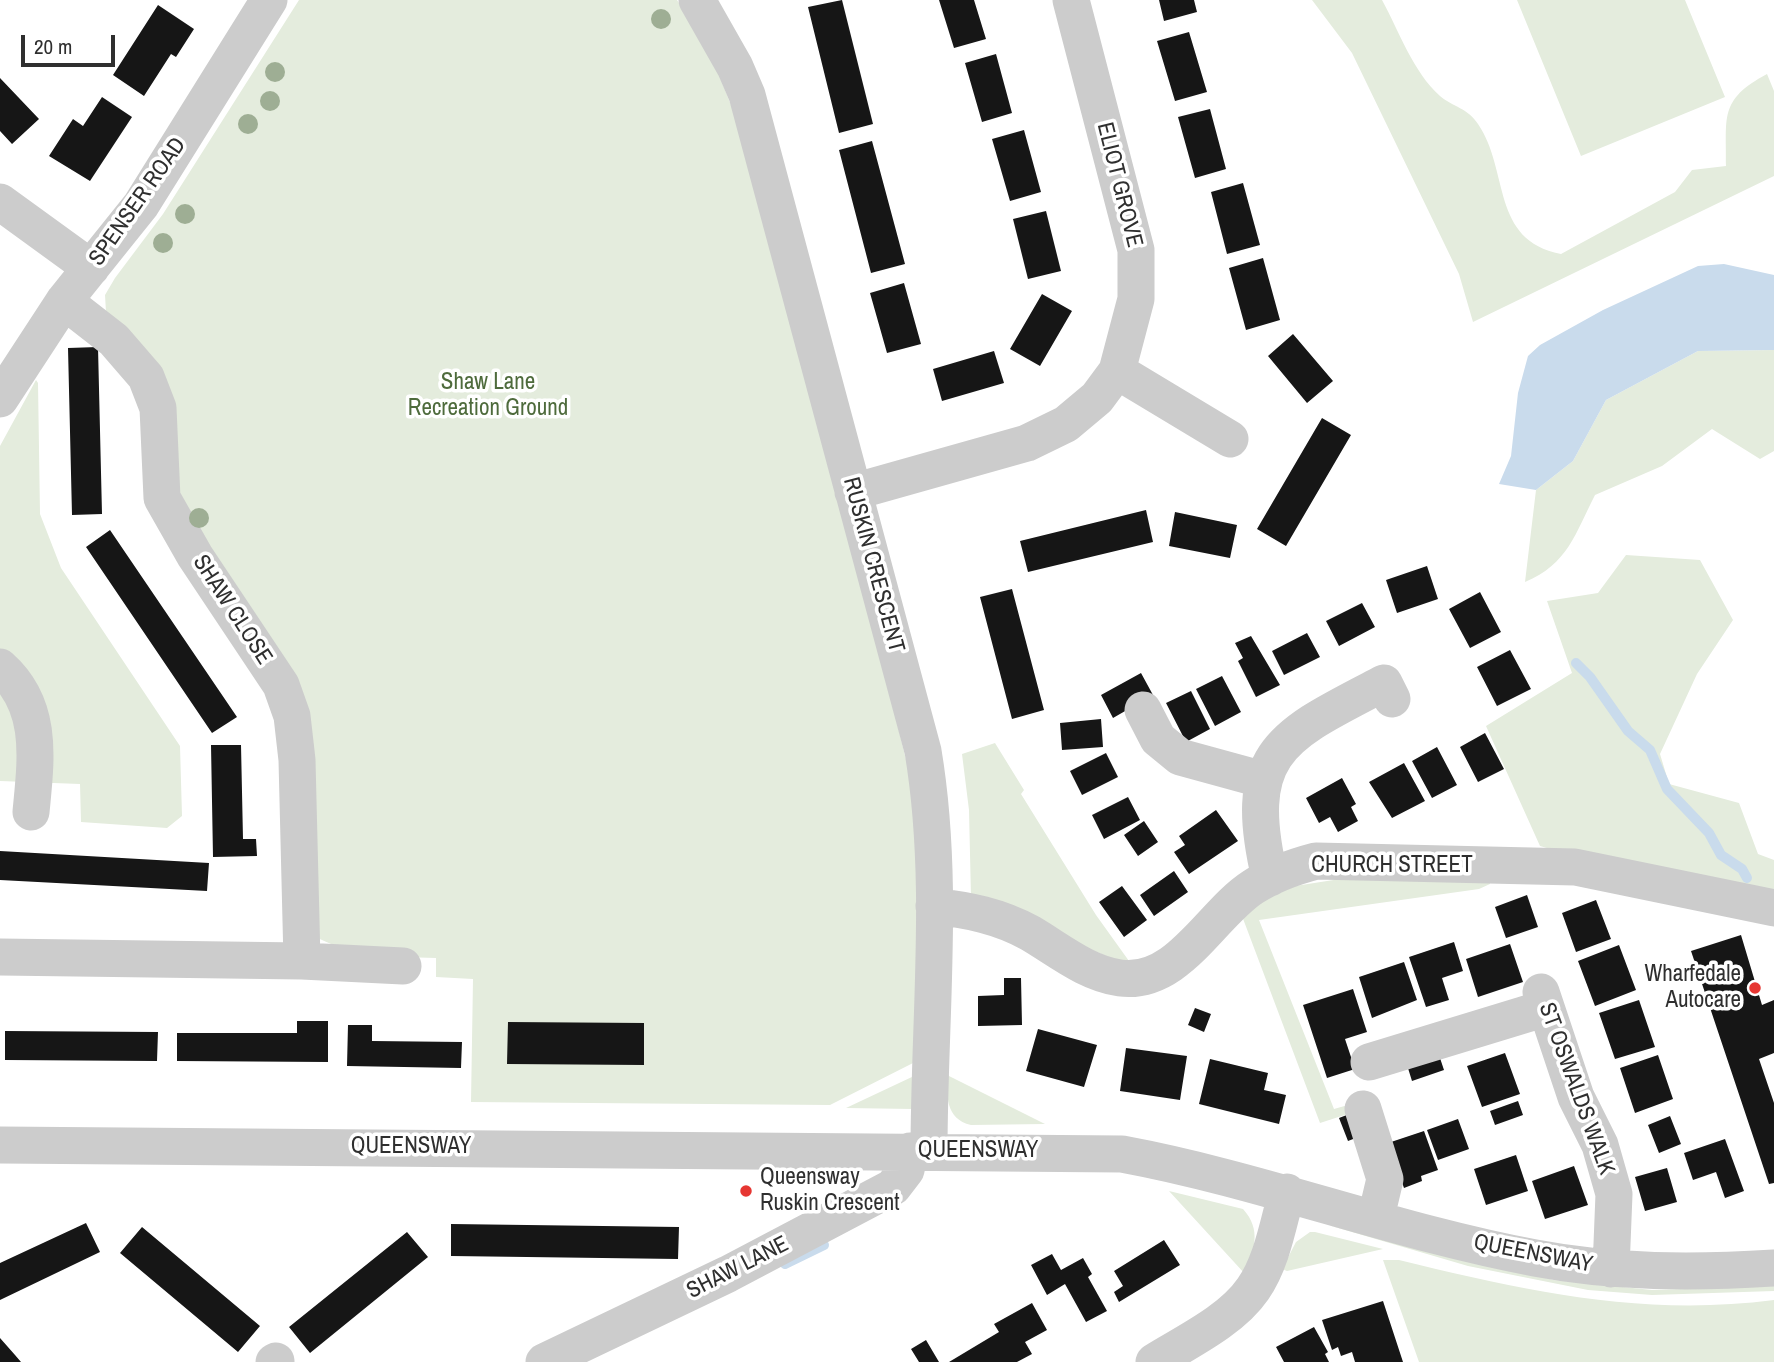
<!DOCTYPE html>
<html>
<head>
<meta charset="utf-8">
<style>
  body { margin:0 }
  #map { position:relative; width:1774px; height:1362px; overflow:hidden; background:#fff; font-family:"Archivo Narrow",sans-serif }
  canvas { display:block }
  .scale { position:absolute; left:21px; top:35px; width:94px; height:32px; box-sizing:border-box; border:4px solid #2f2f2f; border-top:0; padding-left:9px; font-size:21px; line-height:24px; white-space:nowrap; color:#2f2f2f; -webkit-text-stroke:5px #fff; paint-order:stroke }
</style>
</head>
<body>
<div id="map">
<canvas width="1774" height="1362"></canvas>
<div class="scale">20 m</div>
</div>
<script>
const ctx = document.querySelector('canvas').getContext('2d');
ctx.lineJoin = 'round';
function fill(path, color) { ctx.fillStyle = color; ctx.fill(path, 'evenodd'); }
function trace(path, color, width, dash) { ctx.strokeStyle = color; ctx.lineWidth = width; ctx.lineCap = dash ? 'butt' : 'round'; ctx.setLineDash(dash || []); ctx.stroke(path); }
function write(font, color, halo, rows, align = 'center') {
  ctx.font = font + ' "Archivo Narrow",sans-serif'; ctx.lineWidth = 7; ctx.setLineDash([]); ctx.textBaseline = 'middle'; ctx.strokeStyle = halo; ctx.fillStyle = color; for (const [text, x, y, turn = 0] of rows) {
    ctx.save(); ctx.translate(x, y); ctx.rotate((+turn || 0) * Math.PI / 180); ctx.textAlign = isNaN(turn) ? turn : align; if (halo) ctx.strokeText(text, 0, 0); ctx.fillText(text, 0, 0); ctx.restore();
  }
}
const green = new Path2D(`
  M299 0H677L707 45 733 110 841 497 918 808 917 1061 830 1105 471 1102 473 979 436 977V958C390 957 351 957 310 934L313 794 210 548 178 493 106 312 105 295 115 278 163 214Z
  M1312 0H1382C1399 31 1413 72 1440 96 1453 107 1468 108 1478 124 1510 171 1490 240 1561 254L1675 192 1692 170 1726 166C1727 118 1718 100 1767 74L1774 91V176L1473 322 1459 274 1352 53Z
  M1517 0H1685L1725 97 1581 156Z
  M1774 350V451L1760 459 1712 429 1662 466 1595 495C1575 534 1568 564 1525 582L1536 490 1573 461 1606 400 1698 351Z
  M36 380 38 383 40 514 61 568 180 746 182 816 167 828 81 822 80 784 0 781V446Z
  M1626 555 1700 560 1733 620 1697 674 1660 754 1669 784 1739 803 1758 854 1774 860V894L1581 858 1540 846 1486 726 1572 673 1547 601 1598 593Z
  M995 743 1024 790 1021 794 1096 915 1134 968 971 898 969 810 962 754Z
  M1359 876H1489L1490 884 1479 889 1259 920 1334 1109 1355 1103 1357 1111 1320 1123 1242 916 1276 889Z
  M947 1075 1045 1124 971 1125C945 1119 947 1095 947 1075Z
  M914 1076 913 1109 846 1108Z
  M1169 1191 1243 1209C1262 1230 1254 1250 1245 1274Z
  M1328 1225 1554 1280 1652 1290 1774 1286V1291L1652 1295 1588 1290 1468 1266Z
  M1310 1232H1315L1383 1249 1287 1271 1282 1269 1296 1242Z
  M1383 1260H1399C1526 1291 1642 1317 1774 1300V1362H1419Z`);
const water = new Path2D(`
  M1724 264 1774 275V350L1698 351 1606 400 1573 461 1536 490 1499 484 1511 456 1518 393 1528 356 1540 345 1603 310 1698 266Z`);
const stream = new Path2D(`
  M1576 663 1590 677 1628 731 1650 750 1667 789 1709 833 1721 855 1742 869 1747 878
  M785 1264 824 1245`);
const building = new Path2D(`
  M842 0 873 124 839 133 808 7Z
  M939 0H974L986 39 954 48Z
  M1159 0H1194L1197 12 1164 21Z
  M158 5 194 29 176 57 171 54 144 96 113 75Z
  M1189 32 1207 92 1175 101 1157 41Z
  M996 54 1012 113 982 122 965 63Z
  M0 78 39 119 12 144 0 131Z
  M102 97 132 117 90 181 49 156 73 119 83 126Z
  M1210 109 1226 169 1195 178 1178 117Z
  M1024 130 1041 192 1010 201 992 139Z
  M872 141 905 264 871 273 839 150Z
  M1243 183 1260 245 1227 254 1211 192Z
  M1046 211 1061 271 1028 279 1013 219Z
  M1263 258 1280 320 1246 330 1229 268Z
  M904 283 921 344 887 353 870 293Z
  M1042 294 1072 311 1040 366 1010 349Z
  M1293 334 1333 381 1307 403 1268 356Z
  M98 347 102 514 72 515 68 348Z
  M994 351 1004 383 942 401 933 369Z
  M1322 418 1351 435 1286 546 1257 529Z
  M1146 510 1153 542 1028 572 1020 541Z
  M1175 512 1237 525 1230 558 1169 546Z
  M110 530 237 717 212 733 86 547Z
  M1427 566 1438 599 1397 613 1386 580Z
  M1012 589 1044 710 1012 719 980 597Z
  M1480 592 1501 632 1470 648 1449 609Z
  M1362 603 1375 627 1339 646 1326 621Z
  M1307 633 1320 657 1284 675 1272 651Z
  M1251 636 1280 685 1256 697 1238 661 1243 658 1235 643Z
  M1510 650 1531 689 1497 706 1477 667Z
  M1141 673 1153 695 1113 718 1101 695Z
  M1222 676 1241 712 1215 726 1196 689Z
  M1191 691 1210 729 1186 742 1166 703Z
  M1101 719 1103 747 1062 750 1060 723Z
  M1485 733 1504 769 1478 782 1460 747Z
  M211 745H241L243 839H256L257 856 213 857Z
  M1437 747 1457 785 1432 798 1412 761Z
  M1106 753 1118 777 1082 795 1070 771Z
  M1404 763 1425 801 1392 818 1369 782Z
  M1342 778 1356 804 1351 807 1358 821 1338 832 1330 817 1319 823 1306 798Z
  M1128 797 1140 820 1104 839 1092 815Z
  M1216 810 1238 841 1189 874 1174 852 1185 845 1179 836Z
  M1144 821 1158 842 1138 856 1124 835Z
  M0 851 209 863 207 891 0 880Z
  M1174 871 1188 892 1154 916 1140 895Z
  M1122 886 1147 920 1124 937 1099 902Z
  M1527 895 1538 927 1506 938 1495 907Z
  M1596 900 1611 939 1576 952 1562 913Z
  M1741 935 1762 1005 1774 1000V1053L1759 1059 1774 1103V1183L1769 1184 1691 951Z
  M1454 942 1463 971 1442 978 1449 1000 1426 1007 1409 957Z
  M1510 944 1523 982 1478 997 1466 959Z
  M1619 945 1636 990 1595 1006 1578 961Z
  M1404 962 1417 1000 1372 1018 1359 977Z
  M1004 978H1021L1022 1025 978 1026V996L1004 995Z
  M1353 989 1367 1032 1345 1039 1355 1069 1327 1078 1303 1005Z
  M1639 1000 1655 1047 1615 1059 1599 1013Z
  M1195 1008 1211 1014 1204 1032 1188 1025Z
  M297 1021H328V1062L177 1061V1033H297Z
  M508 1022 644 1023V1065L507 1064Z
  M348 1025H372V1041L462 1042 461 1068 347 1066Z
  M1038 1029 1097 1045 1084 1087 1026 1071Z
  M5 1031 158 1032 157 1061 5 1060Z
  M1126 1048 1187 1056 1180 1100 1120 1091Z
  M1505 1053 1520 1094 1482 1107 1467 1066Z
  M1439 1055 1444 1070 1412 1081 1407 1065Z
  M1658 1055 1673 1099 1635 1113 1620 1068Z
  M1210 1059 1268 1073 1264 1090 1286 1095 1279 1124 1199 1104Z
  M1518 1101 1523 1115 1495 1125 1490 1111Z
  M1357 1111 1366 1134 1348 1141 1339 1118Z
  M1670 1116 1681 1144 1659 1153 1648 1125Z
  M1458 1119 1469 1149 1438 1160 1427 1130Z
  M1424 1131 1438 1170 1421 1176 1422 1181 1404 1188 1388 1143Z
  M1725 1139 1744 1191 1725 1198 1716 1172 1693 1180 1684 1153Z
  M1516 1155 1528 1191 1486 1205 1474 1169Z
  M1574 1166 1588 1205 1545 1219 1532 1181Z
  M1667 1168 1677 1202 1645 1211 1635 1177Z
  M86 1223 100 1252 0 1300V1263Z
  M451 1224 679 1227 678 1259 451 1256Z
  M142 1227 260 1326 238 1352 120 1253Z
  M407 1232 428 1257 310 1353 289 1327Z
  M1164 1240 1180 1265 1119 1302 1114 1292 1123 1286 1114 1271Z
  M1052 1254 1061 1270 1083 1258 1092 1274 1088 1277 1107 1311 1086 1322 1065 1284 1047 1295 1031 1265Z
  M1383 1301 1403 1362H1355L1352 1352 1341 1356 1338 1347 1332 1350 1322 1320Z
  M1032 1303 1047 1330 1025 1342 1032 1354 1017 1362H949L999 1332 994 1324Z
  M1314 1327 1328 1352 1325 1354 1329 1362H1284L1276 1347Z
  M0 1338 15 1355 21 1362H0Z
  M926 1340 939 1362H919L911 1349Z`);
const minor = new Path2D(`
  M697 0 735 67 747 95 923 751C945 882 929 1018 929 1151
  M0 202 91 268
  M64 301 114 340 146 377 158 408 162 498 195 556 281 685 292 716 297 760 302 961
  M1117 371 1230 439
  M0 399 64 301 141 205 269 0
  M853 492 1027 443 1066 424 1097 398 1117 371 1136 299V250L1071 0
  M0 667C44 706 36 759 31 812
  M1143 710 1158 739 1180 757 1264 780
  M1270 878C1240 751 1282 736 1384 683L1392 699
  M934 906C968 910 999 916 1030 933 1059 950 1086 973 1120 978 1178 986 1211 914 1253 887 1273 874 1293 867 1316 861L1575 867 1774 908
  M0 957 302 961 403 966
  M1541 992 1576 1097 1600 1145 1614 1194 1611 1269
  M1369 1062 1546 1008
  M1363 1109 1385 1179 1376 1217
  M0 1145 1122 1154C1262 1180 1395 1232 1535 1258 1614 1273 1694 1273 1774 1268
  M274 1362 276 1361
  M544 1362 728 1274 893 1187 906 1170 910 1151
  M1154 1362C1186 1342 1231 1321 1253 1289 1272 1262 1278 1224 1287 1192`);
const trees = [
  [661,19],
  [275,72],
  [270,101],
  [248,124],
  [185,214],
  [163,243],
  [199,518]
];
const markers = [
  [1755,988,7,"#e63632"],
  [746,1191,7,"#e63632"]
];
const streetNames = [
  ["ELIOT GROVE",1119,185,76],
  ["SPENSER ROAD",138,202,-55],
  ["RUSKIN CRESCENT",873,565,75],
  ["SHAW CLOSE",232,610,57],
  ["CHURCH STREET",1392,866],
  ["ST OSWALDS WALK",1576,1089,70],
  ["QUEENSWAY",411,1147],
  ["QUEENSWAY",978,1151],
  ["QUEENSWAY",1533,1254,11],
  ["SHAW LANE",738,1268,-27]
];
const parkNames = [
  ["Shaw Lane",488,383],
  ["Recreation Ground",488,409]
];
const poiNames = [
  ["Wharfedale",1741,975],
  ["Autocare",1741,1001],
  ["Queensway",760,1178,"left"],
  ["Ruskin Crescent",760,1204,"left"]
];
fill(green, '#e4ecdd');
fill(water, '#c9dbec');
trace(stream, '#c9dbec', 10);
fill(building, '#161616');
trace(minor, '#ccc', 37);
ctx.fillStyle = '#9eae94';
for (const [x, y] of trees) { ctx.beginPath(); ctx.arc(x, y, 10, 0, 2 * Math.PI); ctx.fill(); }
for (const [x, y, r, color] of markers) { const dot = new Path2D(); dot.arc(x, y, r, 0, 2 * Math.PI); ctx.fillStyle = color; ctx.fill(dot); trace(dot, '#fff', 2.5); }
write('23px', '#2f2f2f', '#fff', streetNames);
write('23px', '#4e6b3c', '#fff', parkNames);
write('23px', '#2f2f2f', '#fff', poiNames, 'right');
</script>
</body>
</html>
